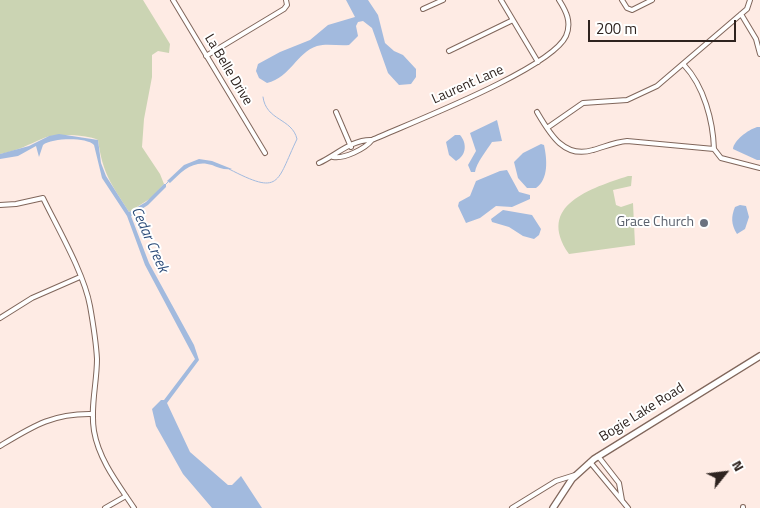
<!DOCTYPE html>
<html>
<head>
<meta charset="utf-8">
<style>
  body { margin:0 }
  #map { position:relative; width:760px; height:508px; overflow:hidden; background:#feebe4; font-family:"Titillium Web",sans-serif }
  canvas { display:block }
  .north { position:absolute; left:700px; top:448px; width:50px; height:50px; -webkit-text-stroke:4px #fff; paint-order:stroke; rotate:61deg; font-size:14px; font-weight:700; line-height:20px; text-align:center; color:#2e231f }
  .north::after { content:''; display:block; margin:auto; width:18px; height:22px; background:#2e231f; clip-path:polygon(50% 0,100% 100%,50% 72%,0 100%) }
  .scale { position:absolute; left:588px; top:20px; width:148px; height:22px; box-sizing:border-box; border:2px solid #2e231f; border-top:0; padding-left:6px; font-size:15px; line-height:18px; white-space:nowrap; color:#2e231f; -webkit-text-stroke:4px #fff; paint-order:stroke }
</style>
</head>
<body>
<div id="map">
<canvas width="760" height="508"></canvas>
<div class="north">N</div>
<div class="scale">200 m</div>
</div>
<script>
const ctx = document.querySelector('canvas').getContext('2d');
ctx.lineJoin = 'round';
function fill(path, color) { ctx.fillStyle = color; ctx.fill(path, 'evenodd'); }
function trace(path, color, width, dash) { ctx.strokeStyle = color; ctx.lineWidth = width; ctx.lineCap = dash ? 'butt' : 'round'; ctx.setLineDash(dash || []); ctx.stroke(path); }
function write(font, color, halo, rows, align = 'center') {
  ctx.font = font + ' "Titillium Web",sans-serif'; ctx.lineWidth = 4; ctx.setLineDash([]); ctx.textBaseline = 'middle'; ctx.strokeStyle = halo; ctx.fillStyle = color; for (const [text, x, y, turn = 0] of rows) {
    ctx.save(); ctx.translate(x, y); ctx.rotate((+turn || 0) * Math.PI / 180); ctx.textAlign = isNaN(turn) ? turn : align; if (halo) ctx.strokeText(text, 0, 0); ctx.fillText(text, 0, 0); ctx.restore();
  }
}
const green = new Path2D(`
  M0 0H143L170 44 169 53 158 51 152 55V77L144 119 142 147 160 174 164 184 151 198 129 212C111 183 103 175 98 140 87 135 56 133 44 138 27 145 20 150 0 154Z
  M628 176H632L631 186 613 190 616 205 621 207 633 203 635 245 569 254C535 205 592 188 628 176Z`);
const water = new Path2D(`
  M346 0H368L378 15 385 43 394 51 403 55 416 69V77L411 84 399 85 388 73 372 28 363 21 358 22 356 26 358 36 349 45C338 46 327 43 317 46 296 53 291 77 267 83L259 78 256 71 258 64 280 52 310 40 328 25 355 17Z
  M497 120 502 141 492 142C487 150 476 163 475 172H471L468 165 476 151 470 133Z
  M757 127H760V160H757L733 149C734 140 748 130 757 127Z
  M59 134 98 140 101 163 106 176 129 212 146 202 164 184H166V187L148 205 131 216 149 263 194 345 199 360 167 403 190 452 228 485H232L241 476 262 508H212L183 474 156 426 152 409 161 400H164L195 359 145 265 127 216 102 178 94 145C86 137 52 138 43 145L39 157 36 146 18 156 0 159V154L29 146 49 136Z
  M455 135H460C467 143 467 155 456 161L449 155 446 142Z
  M541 144 544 145C547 159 549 179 536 188H527L518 178 514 162 523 153Z
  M199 159 212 161 232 169C224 170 219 168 212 165 194 159 182 171 170 183L167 181 184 165Z
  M507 170 519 192 530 195V199L512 207 496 206 480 218 466 223 458 206 459 202 470 196 476 181 500 171Z
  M740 205 746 206 749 217 745 229 737 234C731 224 731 217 735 207Z
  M503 210 532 215 541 229 539 235 534 239 523 236 509 227 492 222 491 219Z`);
const stream = new Path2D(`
  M229 169C281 196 276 183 297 139 292 118 266 121 263 97
  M166 184 168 182`);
const street = new Path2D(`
  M173 0 265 153
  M501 0 538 62
  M622 0 627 8 632 10 652 0
  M423 9 443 0
  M741 14 756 39 760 54
  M449 51 513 20
  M206 56 284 9 287 5 286 0
  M684 65C704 86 713 121 714 149
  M336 112 351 147
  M537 112C550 134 564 159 593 150 604 147 615 142 627 141L714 149
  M547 128 583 103 627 100 657 86 747 9 750 0
  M714 149 721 158 760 168
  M333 157C344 159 365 149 372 140
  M319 163C335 156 352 139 372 140 410 123 551 69 566 36 572 22 566 11 559 0
  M0 205 16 204 43 198C58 229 84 273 90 306 93 323 96 341 97 359 97 383 90 407 94 431 99 460 118 484 134 508
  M0 318 32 298 80 277
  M0 446C33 426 53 413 93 414
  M598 456 619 483 622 500
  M590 462 628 508
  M743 507V508
  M105 508 126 496
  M512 508 556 481 575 475`);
const secondary = new Path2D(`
  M553 508 572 479 594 459 760 356`);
const markers = [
  [704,223,5,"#6b7280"]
];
const streetNames = [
  ["La Belle Drive",228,70,59],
  ["Laurent Lane",468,85,-24],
  ["Bogie Lake Road",642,413,-32]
];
const worshipNames = [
  ["Grace Church",694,223]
];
const waterNames = [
  ["Cedar Creek",149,240,66]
];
fill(green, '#cbd4b3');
fill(water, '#a2bade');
trace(stream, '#a2bade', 1);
trace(street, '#80665b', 6);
trace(secondary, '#80665b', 8);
trace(street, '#fff', 4);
trace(secondary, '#fff', 5.5);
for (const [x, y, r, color] of markers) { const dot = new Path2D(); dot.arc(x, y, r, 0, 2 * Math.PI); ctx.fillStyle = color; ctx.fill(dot); trace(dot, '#fff', 2); }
write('14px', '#2e231f', '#fff', streetNames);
write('14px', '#5b616d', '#fff', worshipNames, 'right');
write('italic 15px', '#2a4a78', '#fff', waterNames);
</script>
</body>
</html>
